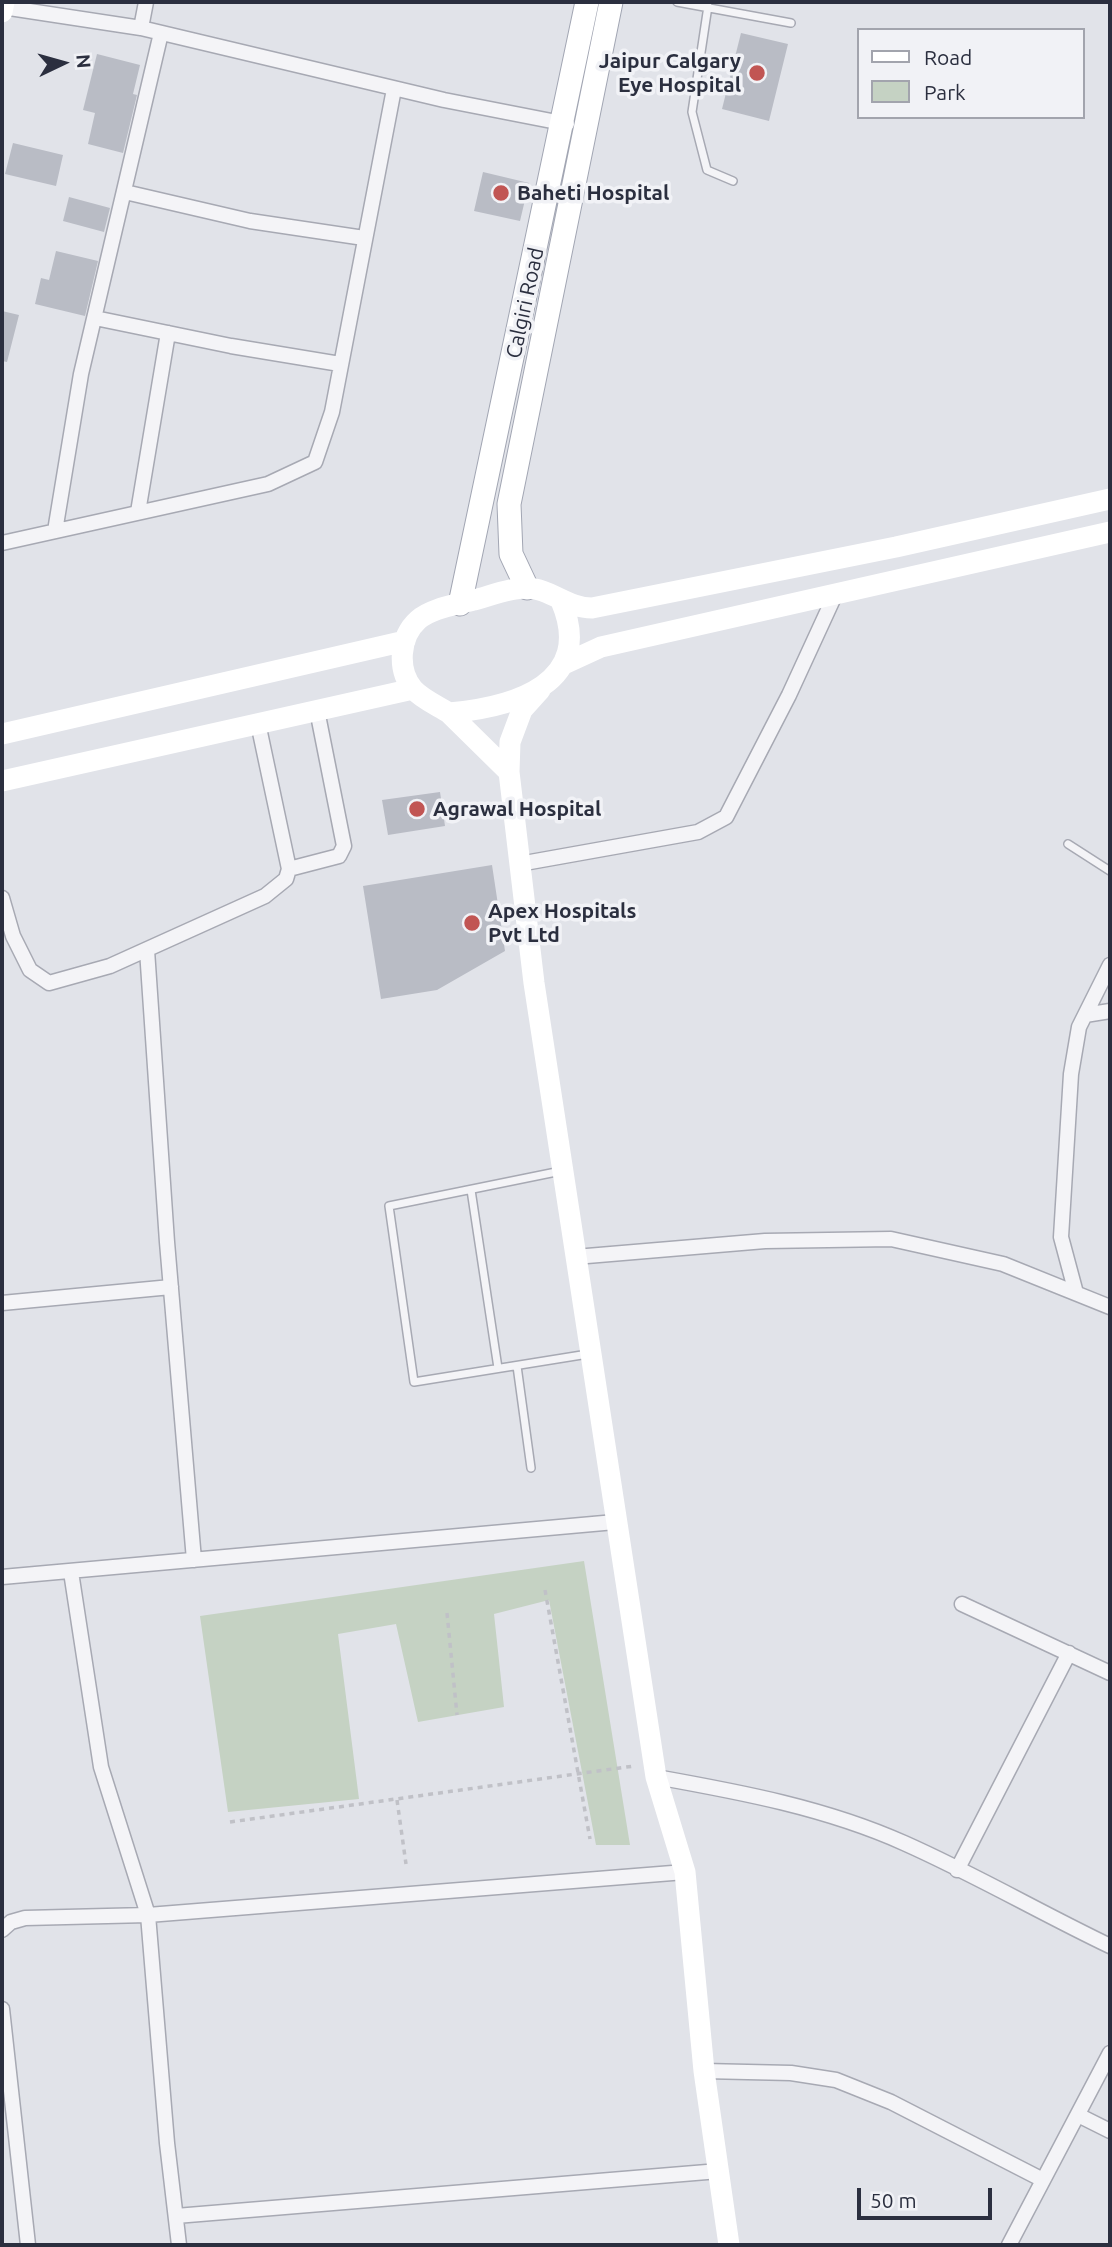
<!DOCTYPE html>
<html>
<head>
<meta charset="utf-8">
<style>
  body { margin:0 }
  #map { position:relative; width:1112px; height:2247px; overflow:hidden; background:#e1e3e9; font-family:Ubuntu,sans-serif }
  canvas { display:block }
  .frame { position:absolute; inset:0; border:4px solid #2b2f3f; pointer-events:none }
  .legend { position:absolute; left:857px; top:28px; width:228px; height:91px; box-sizing:border-box; background:#f1f2f6; border:2px solid #a2a4ad; margin:0; padding:9px 12px; list-style:none; font-size:21px; color:#2b2f3f }
  .legend li { display:flex; align-items:center; gap:14px; height:35px }
  .legend b { width:35px; border:2px solid #a2a4ad }
  .north { position:absolute; left:28px; top:28px; width:70px; height:70px; -webkit-text-stroke:5px #f1f2f6; paint-order:stroke; rotate:85deg; font-size:19px; font-weight:700; line-height:28px; text-align:center; color:#2b2f3f }
  .north::after { content:''; display:block; margin:auto; width:24px; height:32px; background:#2b2f3f; clip-path:polygon(50% 0,100% 100%,50% 72%,0 100%) }
  .scale { position:absolute; left:857px; top:2188px; width:135px; height:32px; box-sizing:border-box; border:4px solid #2b2f3f; border-top:0; padding-left:9px; font-size:21px; line-height:24px; white-space:nowrap; color:#2b2f3f; -webkit-text-stroke:5px #f1f2f6; paint-order:stroke }
</style>
</head>
<body>
<div id="map">
<canvas width="1112" height="2247"></canvas>
<div class="frame"></div>
<ul class="legend">
<li><b style="height:9px;background:#fff"></b>Road</li>
<li><b style="height:19px;background:#c5d2c3"></b>Park</li>
</ul>
<div class="north">N</div>
<div class="scale">50 m</div>
</div>
<script>
const ctx = document.querySelector('canvas').getContext('2d');
ctx.lineJoin = 'round';
function fill(path, color) { ctx.fillStyle = color; ctx.fill(path, 'evenodd'); }
function trace(path, color, width, dash) { ctx.strokeStyle = color; ctx.lineWidth = width; ctx.lineCap = dash ? 'butt' : 'round'; ctx.setLineDash(dash || []); ctx.stroke(path); }
function write(font, color, halo, rows, align = 'center') {
  ctx.font = font + ' Ubuntu,sans-serif'; ctx.lineWidth = 7; ctx.setLineDash([]); ctx.textBaseline = 'middle'; ctx.strokeStyle = halo; ctx.fillStyle = color; for (const [text, x, y, turn = 0] of rows) {
    ctx.save(); ctx.translate(x, y); ctx.rotate((+turn || 0) * Math.PI / 180); ctx.textAlign = isNaN(turn) ? turn : align; if (halo) ctx.strokeText(text, 0, 0); ctx.fillText(text, 0, 0); ctx.restore();
  }
}
const green = new Path2D(`
  M584 1561 630 1845H596L549 1600 494 1614 504 1707 418 1722 396 1624 338 1634 359 1799 228 1812 200 1616Z`);
const building = new Path2D(`
  M741 33 788 44 769 121 722 109Z
  M97 54 140 65 133 94 137 95 123 153 88 144 95 113 83 110Z
  M13 143 63 155 56 186 5 174Z
  M483 172 529 183 520 221 474 211Z
  M69 197 110 208 104 232 63 221Z
  M56 251 98 261 85 316 35 304 41 278 49 280Z
  M2 311 19 315 7 362 2 361Z
  M440 792 445 826 388 835 382 800Z
  M492 865 505 951 437 990 381 999 363 886Z`);
const path = new Path2D(`
  M545 1590 590 1839
  M447 1613 457 1715
  M397 1800 406 1864
  M230 1822 634 1766`);
const lane = new Path2D(`
  M677 2 791 23
  M708 6 692 112 707 170 733 181
  M1068 844 1110 871
  M561 1171 389 1206 414 1382 588 1354
  M471 1190 498 1368
  M517 1366 531 1468`);
const street = new Path2D(`
  M3 7 141 28 444 100 567 124
  M141 28 146 2
  M125 192 250 221 364 238
  M95 318 231 346 340 364
  M138 512 168 333
  M55 531 81 374 161 33
  M2 543 268 484 315 462 332 412 394 89
  M519 864 698 832 726 817 789 695 835 595
  M289 869 339 856 344 846 317 710
  M2 898 13 936 30 970 49 983 110 966 265 896 286 879 289 869 258 723
  M147 950 167 1242 194 1560
  M1085 1015 1110 1011
  M575 1257 765 1241 891 1239 1003 1264 1110 1307
  M1076 1293 1061 1237 1071 1074 1079 1027 1110 965
  M2 1303 171 1287
  M71 1572 101 1767 148 1915 167 2143 179 2245
  M2 1577 615 1522
  M962 1604 1110 1673
  M656 1777C740 1792 826 1808 904 1843 974 1874 1041 1913 1110 1946
  M957 1870 1069 1653
  M2 1930 11 1922 25 1918 148 1915 685 1872
  M2 2009 28 2245
  M704 2071 791 2073 836 2080 891 2102 1043 2180
  M1078 2115 1110 2131
  M176 2216 719 2171
  M1009 2245 1110 2053`);
const secondary = new Path2D(`
  M2 12 4 2
  M561 601C596 683 515 707 449 713 438 706 422 699 413 689 397 670 399 637 418 620 431 608 456 605 474 600 490 596 509 588 526 588 550 588 567 608 592 608L896 547 1110 499
  M564 664 601 647 1110 532
  M540 690 522 710 510 742 509 772 534 983 656 1777 685 1872 704 2071 729 2245
  M449 713 509 772
  M2 734 405 641
  M2 781 413 689`);
const primary = new Path2D(`
  M527 588 511 554 509 504 611 2
  M460 604 587 2`);
const markers = [
  [757,73,9,"#c15553"],
  [501,193,9,"#c15553"],
  [417,809,9,"#c15553"],
  [472,923,9,"#c15553"]
];
const poiNames = [
  ["Jaipur Calgary",741,61,"right"],
  ["Eye Hospital",741,85,"right"],
  ["Baheti Hospital",517,193],
  ["Agrawal Hospital",433,809],
  ["Apex Hospitals",488,911],
  ["Pvt Ltd",488,935]
];
const streetNames = [
  ["Calgiri Road",525,303,-78]
];
fill(green, '#c5d2c3');
fill(building, '#b9bcc5');
trace(lane, '#a7a9b3', 10);
trace(street, '#a7a9b3', 17);
trace(primary, '#a2a6b3', 25);
trace(path, '#c0c1c7', 3.5, [5, 5]);
trace(lane, '#f4f4f7', 7);
trace(street, '#f4f4f7', 14);
trace(secondary, '#fff', 21);
trace(primary, '#fff', 23);
for (const [x, y, r, color] of markers) { const dot = new Path2D(); dot.arc(x, y, r, 0, 2 * Math.PI); ctx.fillStyle = color; ctx.fill(dot); trace(dot, '#f1f2f6', 2.5); }
write('bold 21px', '#2b2f3f', '#f1f2f6', poiNames, 'left');
write('21px', '#2b2f3f', '#f1f2f6', streetNames);
</script>
</body>
</html>
